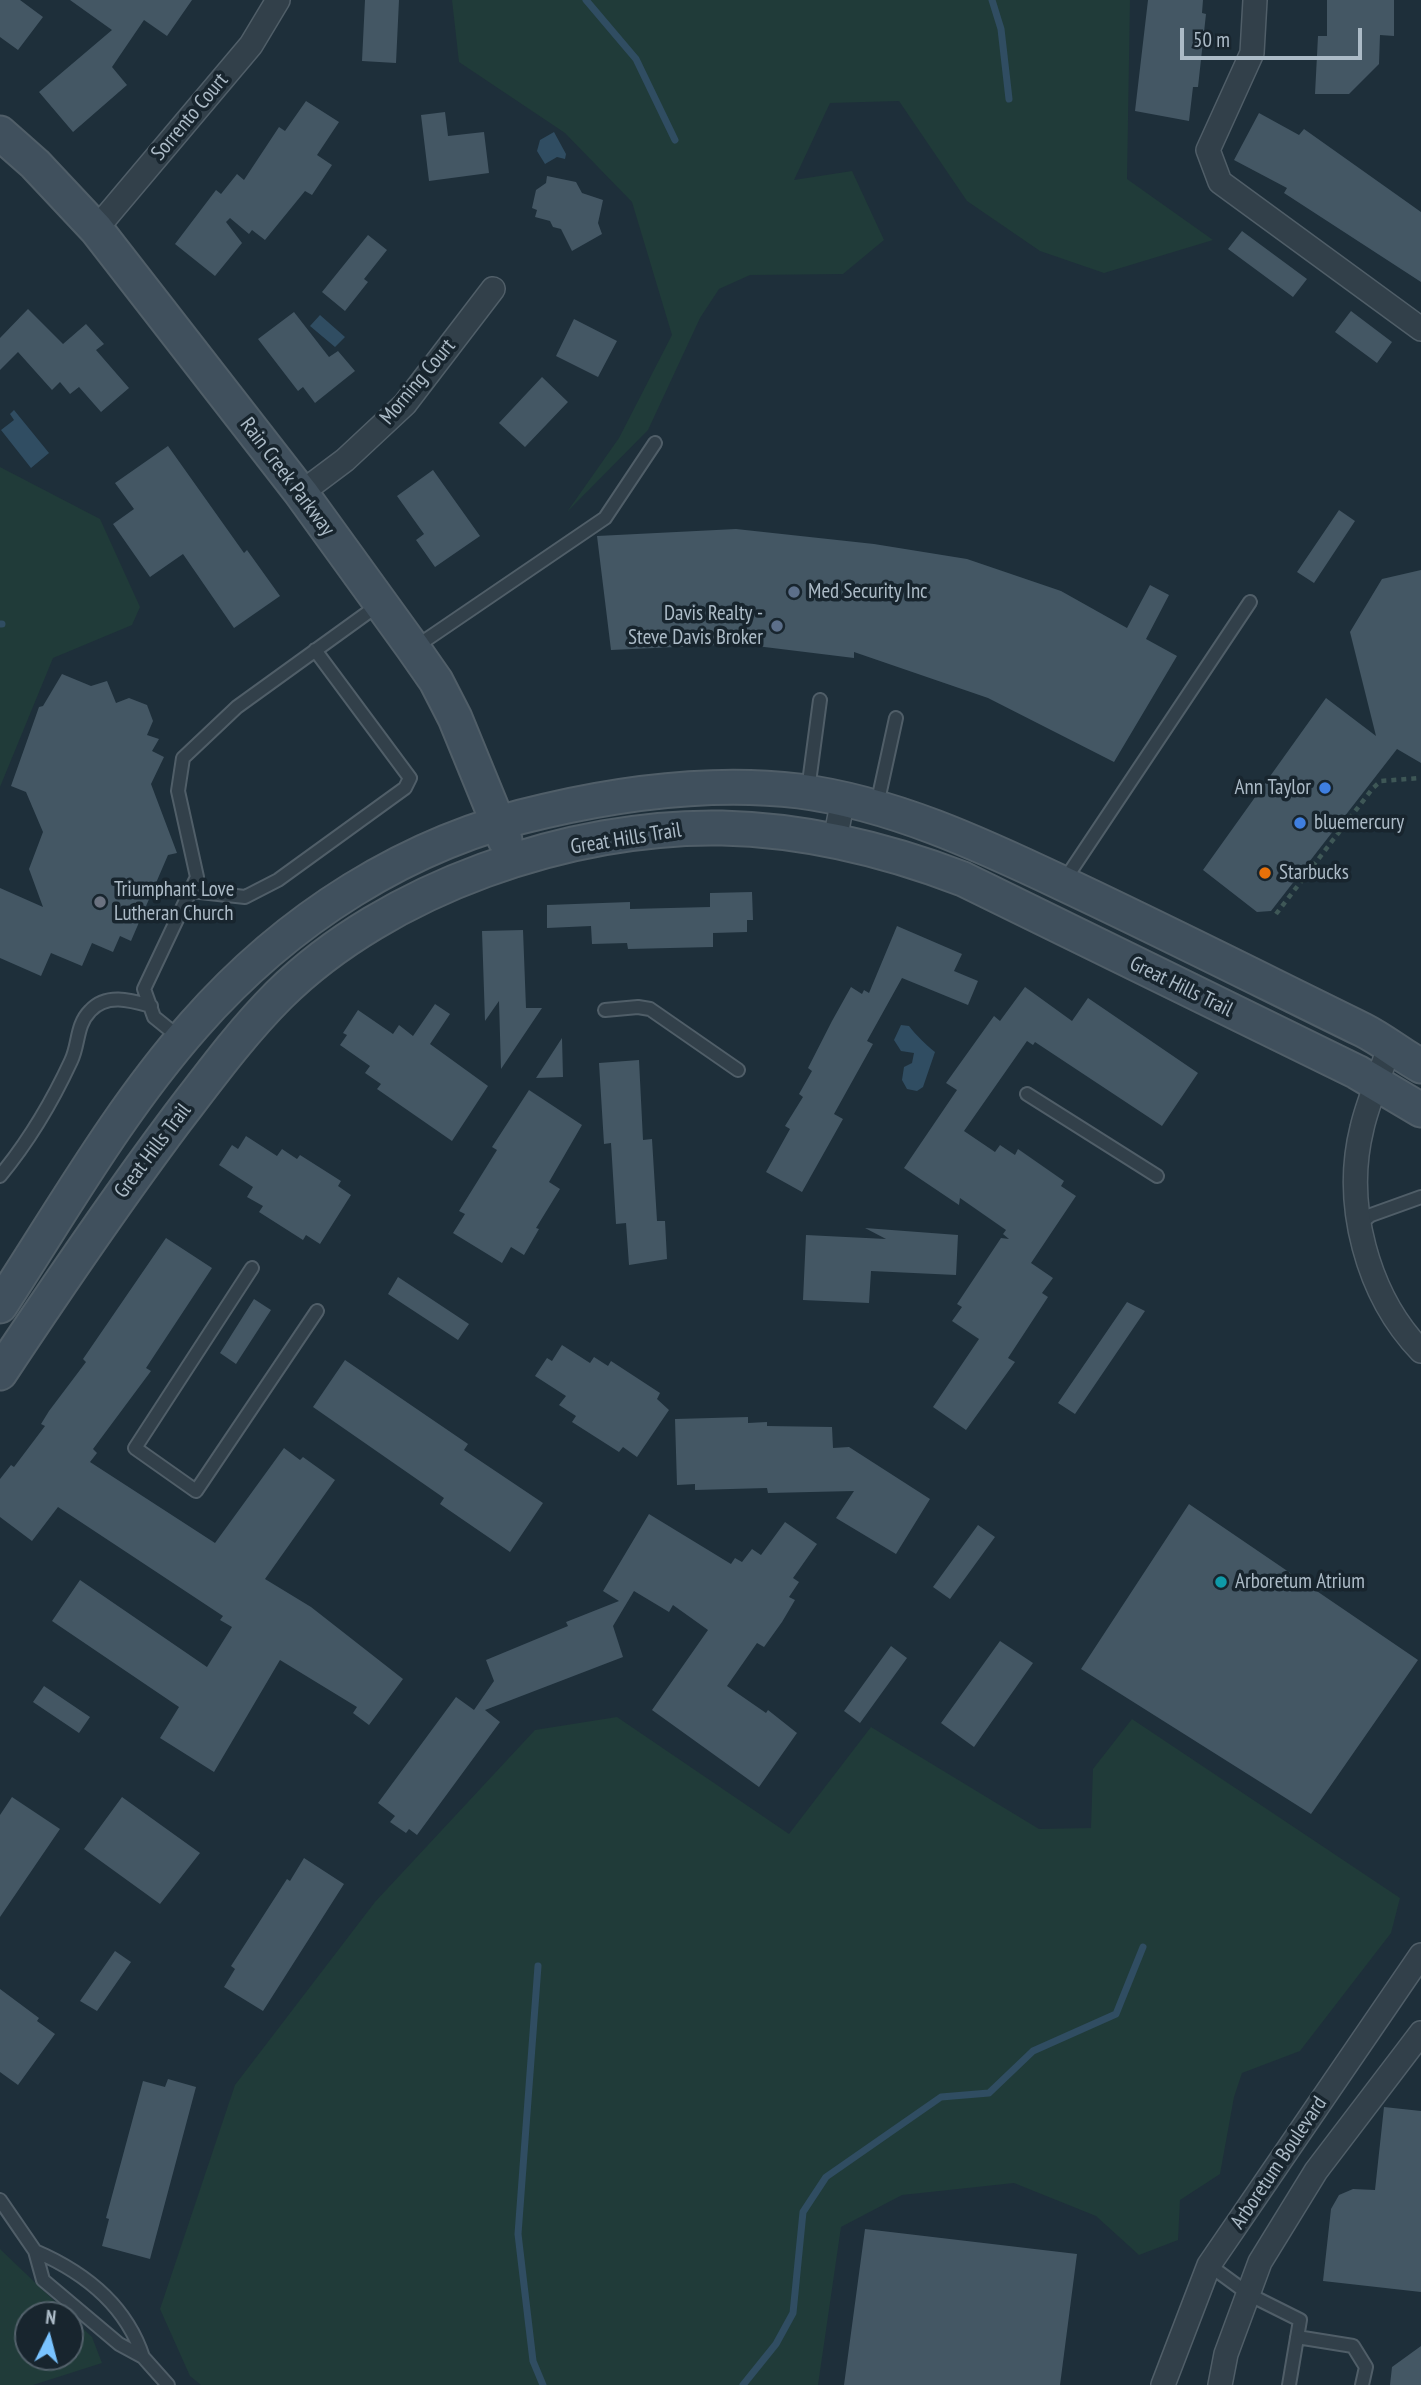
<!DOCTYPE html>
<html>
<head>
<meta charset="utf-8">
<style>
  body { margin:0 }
  #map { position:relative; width:1421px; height:2385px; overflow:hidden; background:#1e2f3a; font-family:"PT Sans Narrow",sans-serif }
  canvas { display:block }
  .north { position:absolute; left:14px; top:2301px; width:70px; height:70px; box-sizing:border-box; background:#18252e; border:2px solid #53616b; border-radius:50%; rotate:6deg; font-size:19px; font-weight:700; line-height:28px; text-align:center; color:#acbbc7 }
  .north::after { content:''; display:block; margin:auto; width:24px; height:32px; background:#79c3ff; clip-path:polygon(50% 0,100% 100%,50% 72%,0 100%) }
  .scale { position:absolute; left:1180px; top:28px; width:182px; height:32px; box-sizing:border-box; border:4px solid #acbbc7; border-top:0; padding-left:9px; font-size:21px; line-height:24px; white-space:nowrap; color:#acbbc7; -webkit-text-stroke:5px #18252e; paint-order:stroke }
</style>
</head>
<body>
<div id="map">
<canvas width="1421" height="2385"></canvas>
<div class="north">N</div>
<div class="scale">50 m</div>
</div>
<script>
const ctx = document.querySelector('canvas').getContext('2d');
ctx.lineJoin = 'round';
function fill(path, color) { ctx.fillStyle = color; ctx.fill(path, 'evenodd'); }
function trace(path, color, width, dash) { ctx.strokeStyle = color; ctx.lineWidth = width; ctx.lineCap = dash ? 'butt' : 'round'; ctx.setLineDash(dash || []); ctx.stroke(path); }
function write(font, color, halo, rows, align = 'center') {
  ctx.font = font + ' "PT Sans Narrow",sans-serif'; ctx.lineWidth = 7; ctx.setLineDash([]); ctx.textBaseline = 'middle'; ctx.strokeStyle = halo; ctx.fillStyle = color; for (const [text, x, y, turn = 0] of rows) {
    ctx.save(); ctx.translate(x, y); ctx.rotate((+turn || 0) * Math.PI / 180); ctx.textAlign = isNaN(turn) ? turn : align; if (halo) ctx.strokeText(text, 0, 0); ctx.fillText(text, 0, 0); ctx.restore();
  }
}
const green = new Path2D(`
  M452 0H1130L1127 179 1213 240 1104 273 1040 251 967 201 899 101 830 103 794 180 852 171 884 240 843 274 750 275 719 289 700 318 648 430 567 512 619 438 672 335 632 202 565 133 459 62Z
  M0 467 100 519 140 607 132 625 53 658 0 787Z
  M617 1717 789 1834 871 1727 1039 1829 1091 1828 1093 1769 1132 1719 1400 1898 1391 1933 1300 2051 1242 2073 1234 2097 1220 2174 1180 2200 1178 2240 1139 2255 1096 2216 1014 2183 902 2195 841 2227 818 2385H201L190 2376 160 2309 235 2085 375 1902 535 1730Z
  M0 2249 69 2315H28V2357H70V2316L92 2337 102 2363 33 2385H0Z`);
const water = new Path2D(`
  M554 132 566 154 565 159 557 157 545 164 537 151 540 140Z
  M320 315 345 337 335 347 310 326Z
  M14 410 49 453 31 468 1 430 14 420 10 414Z
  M901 1025 909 1026C916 1035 926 1045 935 1052L923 1087 917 1091 907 1089 902 1080 904 1067 912 1063 914 1053 901 1051 894 1040Z`);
const stream = new Path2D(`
  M586 0 636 59 675 140
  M992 0 1001 29 1009 99
  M0 624H2
  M538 1966 518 2234 533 2361 543 2385
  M743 2385 776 2344 793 2313 803 2212 826 2177 941 2097 989 2093 1033 2051 1116 2014 1143 1947`);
const building = new Path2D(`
  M0 0H20L43 17 18 50 0 37Z
  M70 0H192L167 36 144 20 112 67 127 85 73 132 39 92 112 30Z
  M365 0H399L396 63 362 61Z
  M1148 0H1203L1202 13 1206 14 1198 87H1193L1189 121 1135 111Z
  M1327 0H1394V36L1380 35 1379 64 1349 94H1315L1318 36H1327Z
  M306 101 339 122 317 155 332 165 312 195 305 191 265 240 252 230 249 234 230 218 226 222 242 243 215 276 175 244 216 190 221 194 237 174 244 180 279 127 285 131Z
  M445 112 448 136 484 132 489 173 429 181 421 115Z
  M1259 113 1299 135 1304 129 1421 212V282L1284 193 1287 188 1234 160Z
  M547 176 576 182 582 193 603 200 598 223 602 234 572 251 561 229 553 227 550 221 535 217 537 210 532 208 536 190 546 183Z
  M1242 231 1307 279 1293 297 1228 249Z
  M368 235 387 250 364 279 368 282 345 311 322 292Z
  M28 309 63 344 86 324 104 344 96 350 129 388 101 412 79 387 70 394 60 382 52 390 18 352 0 370V338Z
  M1351 311 1392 342 1377 363 1335 332Z
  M294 312 329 357 338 351 355 371 315 403 303 387 298 391 258 339Z
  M574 319 617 341 598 377 556 356Z
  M542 377 568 402 525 447 499 423Z
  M168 446 244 553 247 550 280 596 234 628 183 554 150 577 113 524 134 509 115 483Z
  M433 470 480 536 435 567 416 540 424 534 397 496Z
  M1339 510 1355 521 1314 583 1297 572Z
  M736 529 874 544 967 559 1061 591 1127 628 1150 585 1169 595 1146 639 1177 656 1114 762 988 698 854 652V658L740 644 611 650 597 536Z
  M1421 570V763L1397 749 1271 911 1257 912 1203 870 1326 698 1376 736 1350 632 1382 579Z
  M62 674 91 686 107 681 116 703 129 698 147 705 153 721 147 735 159 739 152 751 164 757 151 784 177 853 168 855 131 941 120 936 113 952 92 943 82 966 51 953 41 976 0 958V888L43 907 29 869 43 832 26 792 11 786 39 707 43 706Z
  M752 892 753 920H747V932L713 933V947L628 949 627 943 592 944 591 926 547 928V905L630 902V909L710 907V893Z
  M897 926 962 954 954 971 978 981 968 1005 902 978 867 1041 873 1044 834 1114 843 1119 802 1192 766 1172 790 1129 785 1126 803 1097 799 1094 812 1071 808 1068 832 1021 851 987 862 994 864 990 869 993Z
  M523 930 526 1008H542L501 1069 499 1001 485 1021 482 931Z
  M1025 987 1072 1021 1088 998 1198 1073 1162 1126 1035 1042 1033 1045 1027 1041 964 1131 995 1152 1000 1145 1015 1155 1018 1149 1064 1181 1061 1186 1076 1196 1031 1263 1053 1278 1042 1293 1048 1297 1008 1358 1015 1362 966 1430 933 1407 979 1339 952 1321 962 1307 957 1304 1001 1238 1009 1239 1003 1234 1006 1230 960 1198 959 1205 904 1168 957 1090 946 1083 994 1016 1000 1021Z
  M435 1004 450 1014 430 1044 488 1086 452 1141 377 1089 381 1084 365 1073 370 1066 340 1045 347 1035 343 1033 358 1010 393 1034 399 1025 413 1036Z
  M562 1038 563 1077 536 1078Z
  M639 1060 643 1140 652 1139 657 1221H665L667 1259 629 1265 626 1223 616 1224 611 1143 604 1144 599 1063Z
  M529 1090 582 1125 549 1182 560 1189 536 1228 539 1229 524 1255 511 1247 502 1263 453 1233 465 1214 459 1211 497 1150 492 1147Z
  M246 1136 277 1156 282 1149 297 1159 300 1155 341 1181 338 1186 351 1195 320 1244 306 1235 303 1240 259 1212 263 1206 247 1197 253 1187 219 1165 232 1145 238 1149Z
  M865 1228 958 1235 956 1275 871 1271 869 1303 803 1300 806 1235 886 1239Z
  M166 1238 212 1268 146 1368 151 1371 93 1449 97 1453 90 1462 215 1543 284 1448 300 1460 303 1457 335 1480 265 1579 311 1607 403 1679 369 1725 353 1713 357 1707 280 1660 214 1772 160 1738 179 1707 52 1621 80 1580 207 1667 232 1627 220 1620 223 1616 58 1507 32 1541 0 1517V1479L11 1465 14 1467 45 1426 41 1424 49 1411 86 1362 83 1359Z
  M398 1277 469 1324 458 1340 388 1294Z
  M254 1299 271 1310 236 1364 220 1353Z
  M1127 1302 1145 1311 1075 1414 1058 1403Z
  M562 1345 590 1363 594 1357 608 1366 611 1361 660 1393 657 1399 669 1410 637 1457 623 1447 619 1452 572 1422 576 1416 559 1405 566 1396 535 1376 547 1358 552 1361Z
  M345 1360 468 1444 464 1450 543 1503 510 1552 440 1504 444 1498 313 1407Z
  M748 1417V1423L767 1422V1426L832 1427 833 1448 849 1447 930 1499 896 1554 836 1518 854 1491 768 1493 767 1488 695 1490V1484L677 1485 675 1419Z
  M1189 1504 1418 1660 1311 1814 1081 1669Z
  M649 1514 731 1564 735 1558 742 1562 752 1549 761 1555 785 1522 817 1544 793 1578 799 1582 789 1597 795 1600 782 1622 764 1647 757 1643 727 1686 766 1713 768 1710 797 1733 759 1787 652 1710 708 1630 673 1605 669 1612 634 1591 613 1626 623 1657 485 1710 500 1722 417 1835 409 1829 406 1833 390 1822 395 1816 378 1803 456 1697 474 1710 494 1681 486 1660 568 1626 566 1622 619 1601 603 1591Z
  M978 1525 995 1537 950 1599 933 1587Z
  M1000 1641 1033 1663 974 1747 941 1723Z
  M891 1646 907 1658 860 1723 844 1711Z
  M44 1686 90 1717 79 1733 33 1702Z
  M12 1797 60 1829 0 1917V1815Z
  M122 1797 200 1853 160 1904 84 1849Z
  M304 1858 344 1884 263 2011 224 1987 235 1969 231 1966 287 1879 290 1881Z
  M115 1951 131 1962 97 2011 80 2001Z
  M0 1989 39 2018 37 2021 55 2034 18 2085 0 2072Z
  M168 2079 196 2087 150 2259 102 2246 109 2219 106 2218 143 2081 165 2087Z
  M1384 2107 1421 2111V2292L1323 2281 1331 2209 1339 2195 1353 2189 1375 2190Z
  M865 2229 1077 2254 1060 2385H844Z
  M1421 2346V2385H1390L1392 2367Z`);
const path = new Path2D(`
  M1276 914 1373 788 1381 781 1421 778`);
const lane = new Path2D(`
  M414 648 605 518 655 443
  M808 790 820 700
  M877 805 896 718
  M1064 881 1250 602
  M191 891 245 897 278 880 405 788 410 778 315 650
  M605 1010 638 1007 650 1009 738 1070
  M180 1038 154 1017 144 989 197 877 178 791 183 758 237 707 381 603
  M1027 1094 1157 1176
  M0 1176C28 1142 52 1102 71 1061 79 1045 76 1025 90 1011 106 993 130 1000 151 1006
  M1358 1225 1371 1215 1421 1197
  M252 1268 135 1448 196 1491 317 1311
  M0 2200 35 2251 43 2280 119 2344 143 2357 168 2385
  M35 2251C84 2272 126 2305 143 2357
  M1209 2265 1250 2295 1300 2320 1289 2385
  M1297 2337 1353 2346 1366 2367 1362 2385`);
const street = new Path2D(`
  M1255 0 1252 53 1208 150 1220 182 1421 329
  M96 229 251 45 278 0
  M301 493 345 460 405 404 493 289
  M835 840 843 799
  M1389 1047C1381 1074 1368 1101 1362 1128 1343 1204 1367 1295 1421 1351
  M1163 2385 1209 2265 1421 1955
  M1220 2385 1226 2354 1260 2262 1316 2171 1421 2033`);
const secondary = new Path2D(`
  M0 133 35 164 96 229 301 493 413 648 436 681 455 718 505 840
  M0 1306C62 1211 119 1110 194 1025 286 920 408 841 545 811 627 792 714 781 799 791 891 803 980 844 1064 884 1164 931 1263 981 1363 1030 1383 1040 1401 1055 1421 1066
  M0 1373C57 1287 114 1203 176 1120 209 1077 241 1033 279 995 387 888 571 825 722 828 806 830 885 849 963 879L1357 1072 1421 1110`);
const markers = [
  [794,592,7,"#5c6f8a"],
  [777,626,7,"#5c6f8a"],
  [1325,788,7,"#3f7fe0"],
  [1300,823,7,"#3f7fe0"],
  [1265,873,7,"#e8710a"],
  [100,902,7,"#6b7280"],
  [1221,1582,7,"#0f9aa8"]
];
const streetNames = [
  ["Sorrento Court",190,117,-50],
  ["Morning Court",418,382,-50],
  ["Rain Creek Parkway",287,477,53],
  ["Great Hills Trail",626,839,-9],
  ["Great Hills Trail",1181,987,26],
  ["Great Hills Trail",153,1151,-53],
  ["Arboretum Boulevard",1279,2163,-56]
];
const poiNames = [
  ["Med Security Inc",808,592],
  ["Davis Realty -",763,614,"right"],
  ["Steve Davis Broker",763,638,"right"],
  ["Ann Taylor",1311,788,"right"],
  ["bluemercury",1314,823],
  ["Starbucks",1279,873],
  ["Triumphant Love",114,890],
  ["Lutheran Church",114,914],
  ["Arboretum Atrium",1235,1582]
];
fill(green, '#203b39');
fill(water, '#304d62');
trace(stream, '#304d62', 7);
fill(building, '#445764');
trace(lane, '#505e68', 16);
trace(street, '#505e68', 26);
trace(secondary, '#505e68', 37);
trace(path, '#3e5756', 4.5, [5, 5]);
trace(lane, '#32404a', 12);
trace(street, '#32404a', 23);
trace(secondary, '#40505d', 33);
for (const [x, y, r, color] of markers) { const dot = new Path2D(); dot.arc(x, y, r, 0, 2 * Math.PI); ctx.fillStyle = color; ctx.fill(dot); trace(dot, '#18252e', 2.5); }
write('21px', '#acbbc7', '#18252e', streetNames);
write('21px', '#acbbc7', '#18252e', poiNames, 'left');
</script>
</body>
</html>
